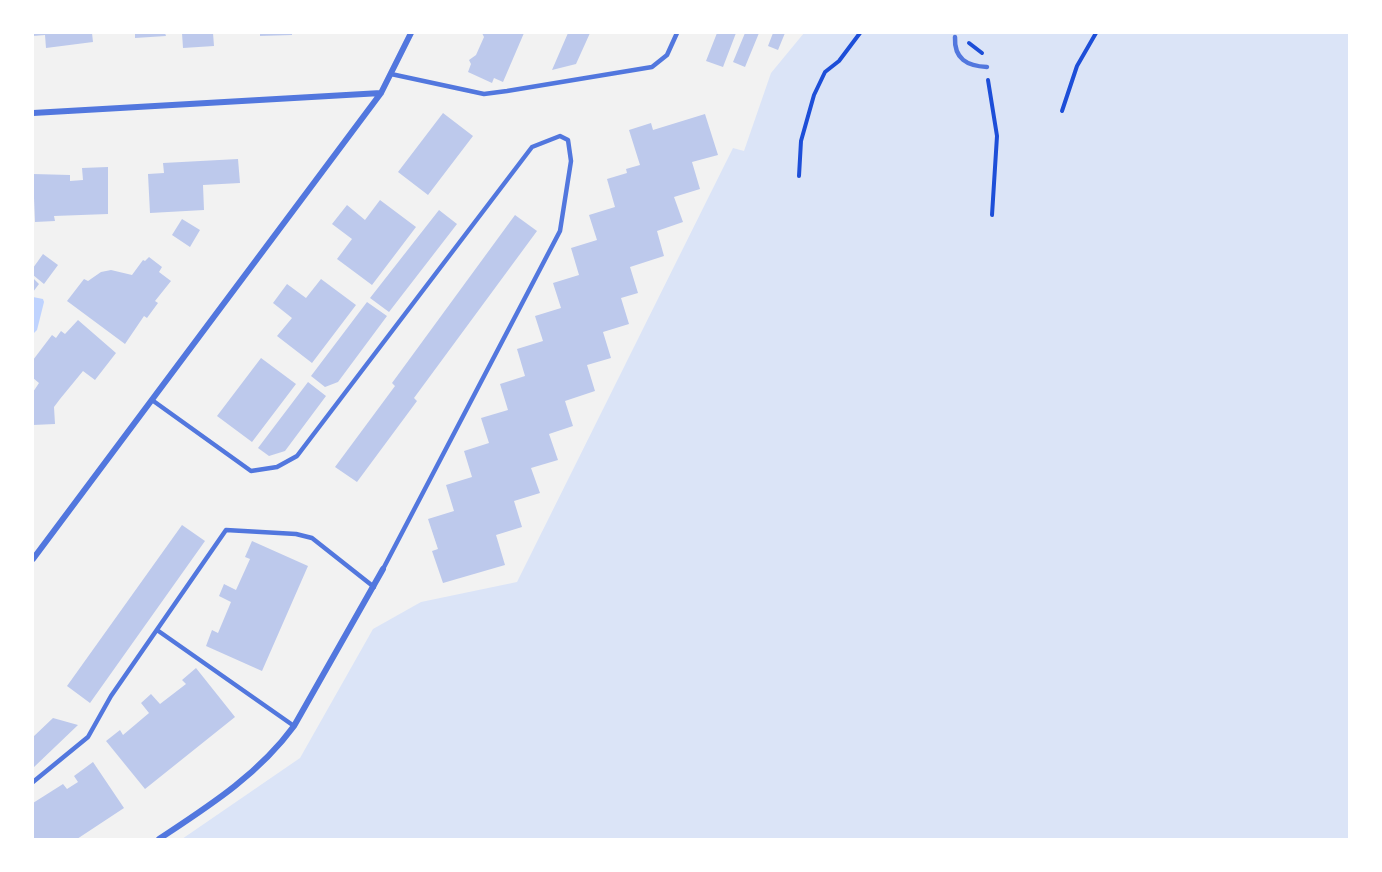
<!DOCTYPE html>
<html>
<head>
<meta charset="utf-8">
<style>
  body { margin:0 }
  #map { position:relative; width:1382px; height:872px; overflow:hidden; background:#f2f2f2; font-family:"Exo 2",sans-serif }
  canvas { display:block }
  .frame { position:absolute; inset:0; border:34px solid #fff; pointer-events:none }
</style>
</head>
<body>
<div id="map">
<canvas width="1382" height="872"></canvas>
<div class="frame"></div>
</div>
<script>
const ctx = document.querySelector('canvas').getContext('2d');
ctx.lineJoin = 'round';
function fill(path, color) { ctx.fillStyle = color; ctx.fill(path, 'evenodd'); }
function trace(path, color, width, dash) { ctx.strokeStyle = color; ctx.lineWidth = width; ctx.lineCap = dash ? 'butt' : 'round'; ctx.setLineDash(dash || []); ctx.stroke(path); }
const green = new Path2D(`
  M804 33H1349V839H182L300 758 373 629 421 602 517 582 733 148 744 151 771 73Z`);
const water = new Path2D(`
  M33 297 43 299 44 302 37 330 34 333Z`);
const building = new Path2D(`
  M33 33H92L93 42 46 48 45 35 33 36Z
  M135 33H165L166 36 135 38Z
  M182 33H213L214 46 183 48Z
  M260 33H292V35L260 36Z
  M482 33H524L503 82 494 78 492 83 468 72 471 64 469 60 476 55 484 37Z
  M568 33H590L576 64 552 70Z
  M717 33H736L723 67 706 61Z
  M745 33H759L745 67 733 62Z
  M773 33H785L778 50 768 46Z
  M443 113 473 136 428 195 398 172Z
  M705 114 718 155 692 162 700 189 674 197 683 222 657 231 664 256 630 267 638 293 621 298 629 324 603 332 611 358 587 365 595 391 565 401 573 426 549 434 558 460 531 468 540 493 514 501 522 527 496 535 505 565 443 583 432 551 438 549 428 519 454 511 446 485 472 477 464 451 489 443 481 418 508 410 500 384 525 376 517 349 543 341 535 316 561 308 553 283 579 275 571 248 597 240 589 215 615 207 607 179 627 173 626 169 640 165 629 130 651 123 653 130Z
  M238 159 240 183 203 185 204 210 150 213 148 174 164 173 163 163Z
  M108 167V214L54 216 55 221 35 222 33 174 70 175V181L83 180 82 168Z
  M380 200 416 227 372 285 337 259 352 239 332 224 347 205 365 220Z
  M439 210 457 224 389 312 370 298Z
  M515 215 537 231 414 398 417 401 357 482 335 467 395 386 392 383Z
  M182 219 200 230 190 247 172 235Z
  M43 254 58 265 44 284 33 275V268Z
  M149 257 162 267 159 272 171 281 155 301 158 303 147 318 144 316 125 344 67 301 84 279 88 281 101 272 111 270 132 275 143 260 145 261Z
  M33 278 39 284 33 292Z
  M321 279 356 305 312 363 277 336 292 318 273 303 287 284 306 298Z
  M367 302 387 316 338 382 325 387 311 376Z
  M78 320 116 353 95 380 83 371 60 399 54 407 55 424 33 425V392L39 383 33 378V360L52 335 56 338 61 331 65 334Z
  M261 358 296 384 252 442 217 416Z
  M308 382 326 396 285 451 269 456 258 448Z
  M182 525 205 541 90 703 67 686Z
  M252 541 308 566 262 671 206 646 212 630 218 633 231 602 219 596 224 584 236 590 250 559 245 557Z
  M196 668 235 717 145 789 106 741 120 730 123 735 149 713 141 703 151 694 160 704 186 684 182 680Z
  M53 718 78 725 33 768V737Z
  M93 762 124 808 77 839H33V803L63 784 67 789 78 782 74 776Z`);
const path = new Path2D(`
  M969 43 982 53
  M988 80 997 136 992 215
  M1062 111 1077 66 1096 33
  M799 176 801 141 814 95 825 72 839 61 860 33`);
const service = new Path2D(`
  M955 37C954 59 967 66 987 67
  M391 74 484 94 507 91 652 67 667 55 677 33
  M152 400 251 471 277 467 297 456 532 147 560 136 568 140 571 161 560 231 383 569
  M157 630 294 726
  M33 782 88 737 111 696 226 530 296 534 312 538 374 587`);
const minor = new Path2D(`
  M33 113 381 93
  M33 559 381 93 411 33
  M159 839C209 806 258 775 294 726L383 569`);
fill(green, '#dbe4f7');
fill(water, '#bfd3fe');
fill(building, '#bdc9ec');
trace(path, '#1d4ed8', 4);
trace(service, '#5277de', 4.5);
trace(minor, '#5277de', 6);
</script>
</body>
</html>
